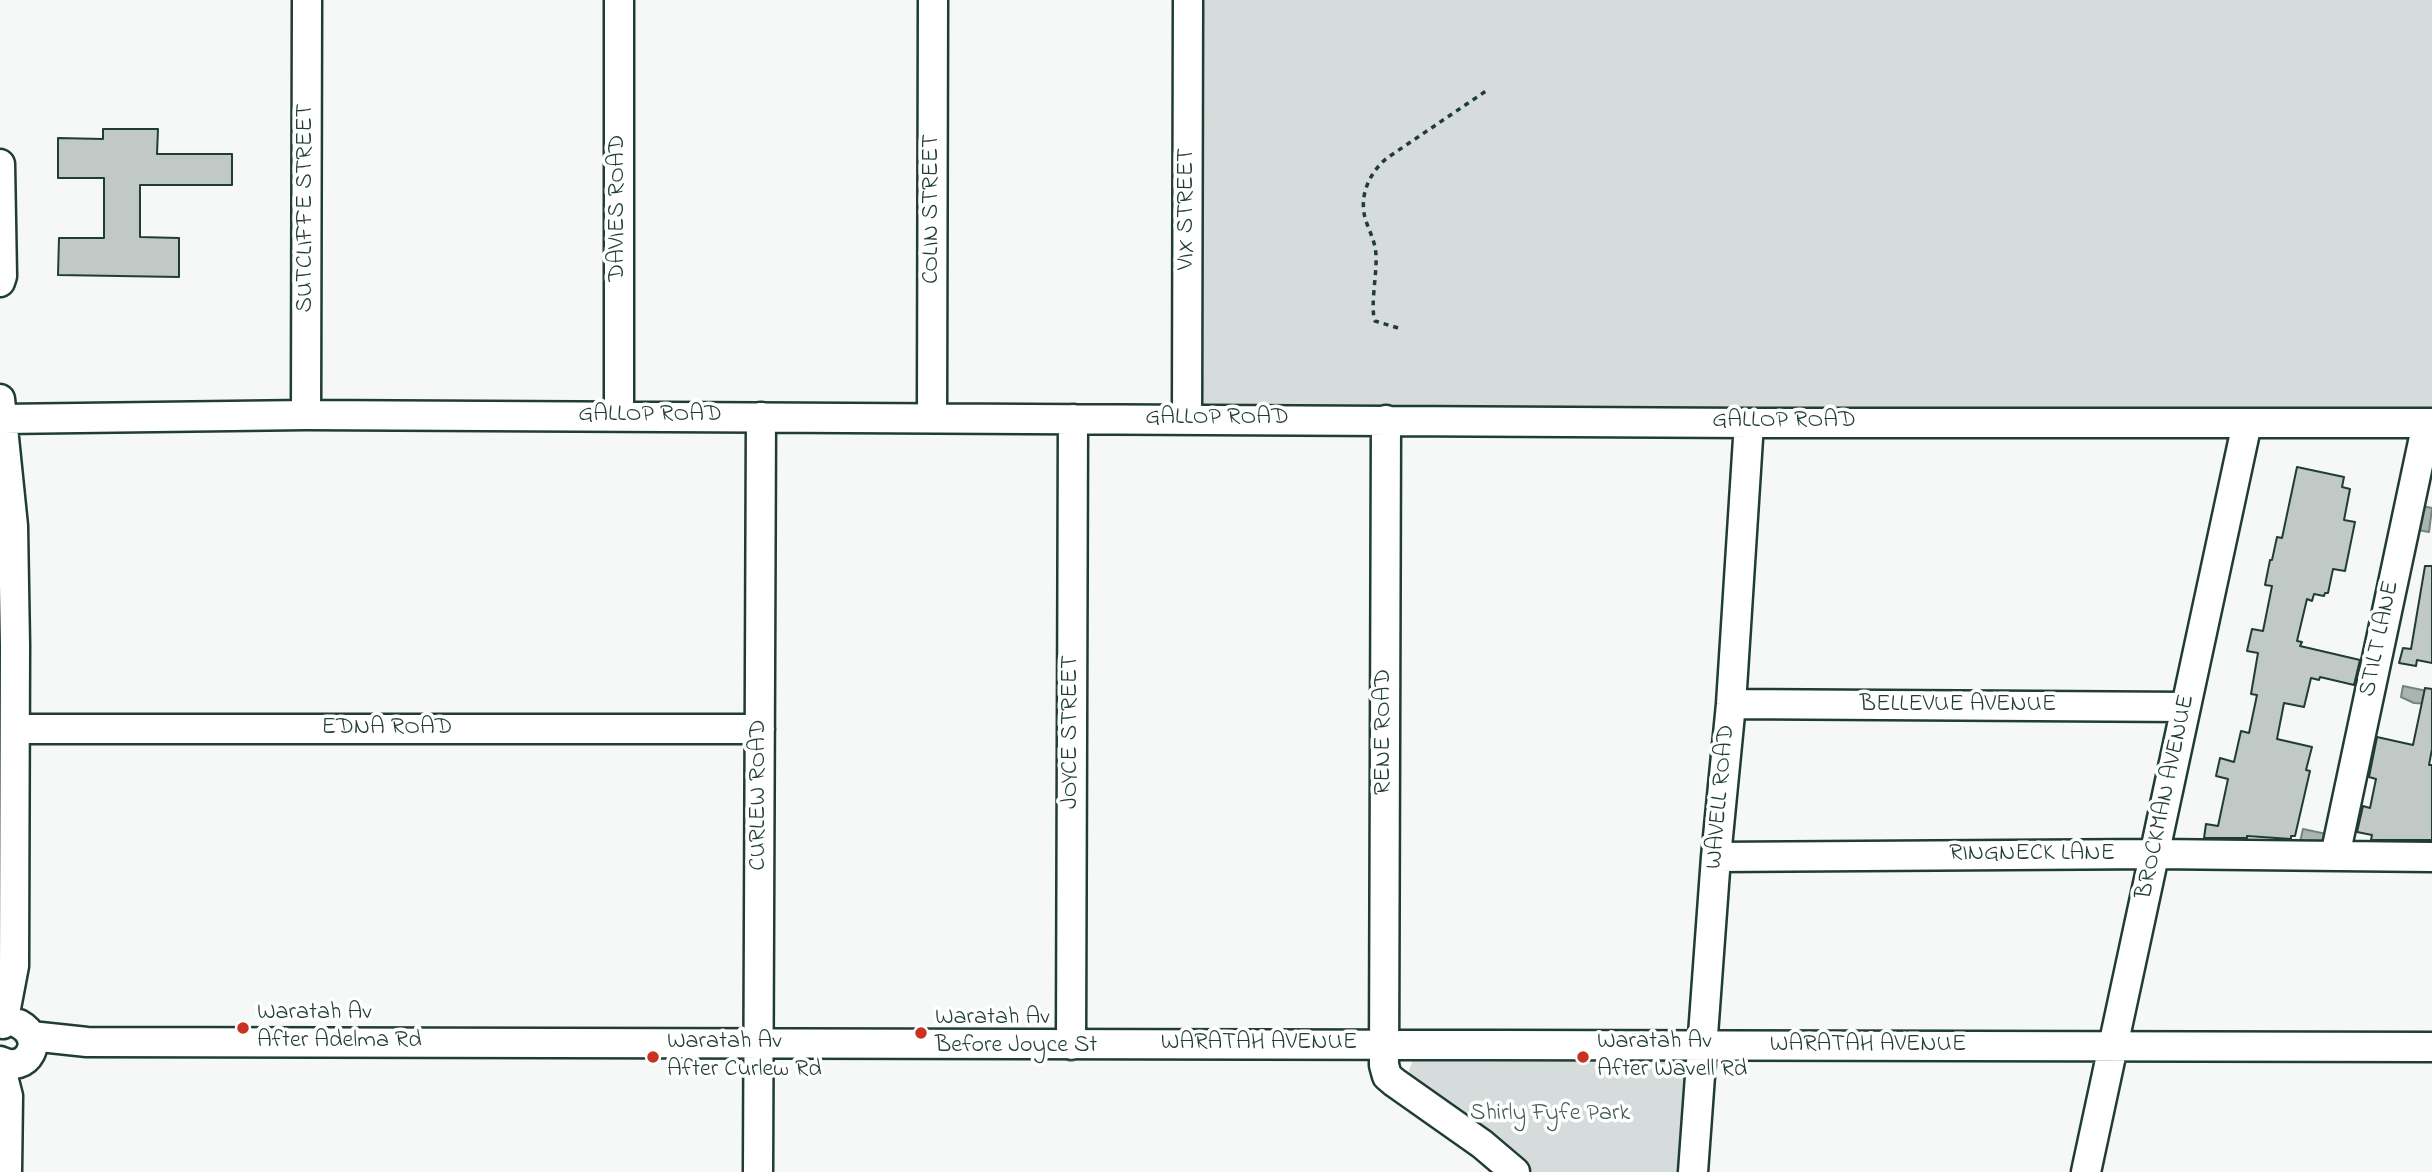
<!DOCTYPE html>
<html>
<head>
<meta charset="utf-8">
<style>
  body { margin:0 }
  canvas { display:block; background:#f6f7f7 }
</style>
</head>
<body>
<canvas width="2432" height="1172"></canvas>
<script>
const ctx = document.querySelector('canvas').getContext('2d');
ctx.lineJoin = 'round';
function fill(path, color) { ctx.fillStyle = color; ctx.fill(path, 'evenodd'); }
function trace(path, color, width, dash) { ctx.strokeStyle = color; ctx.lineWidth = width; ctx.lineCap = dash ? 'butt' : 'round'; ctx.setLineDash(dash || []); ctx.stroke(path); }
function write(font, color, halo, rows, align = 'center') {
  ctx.font = font + ' "Indie Flower",sans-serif'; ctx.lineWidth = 7; ctx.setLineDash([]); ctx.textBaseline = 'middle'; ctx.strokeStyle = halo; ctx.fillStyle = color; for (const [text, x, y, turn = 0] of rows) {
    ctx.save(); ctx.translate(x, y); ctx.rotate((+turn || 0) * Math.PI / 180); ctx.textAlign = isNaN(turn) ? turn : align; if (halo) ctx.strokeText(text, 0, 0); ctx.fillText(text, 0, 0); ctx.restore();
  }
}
const green = new Path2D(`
  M1196 0H2432V419L1191 415Z
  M1414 1058 1669 1059 1683 1066 1691 1083 1685 1172H1528L1412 1084 1409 1070Z`);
const water = new Path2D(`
  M2422 506 2432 508 2429 532 2418 530Z
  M2403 686 2432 692 2430 704 2414 703 2401 697Z
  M2303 829 2331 835 2329 842H2300Z`);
const building = new Path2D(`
  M103 129H158L157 154H232V185H140V237L179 238V277L58 275 59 238H104V178H58V138L103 139Z
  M2297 467 2344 477 2342 487 2350 489 2344 520 2355 522 2345 571 2333 569 2328 593H2325L2324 596 2314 594 2312 601 2307 599 2297 641 2302 642 2300 646 2360 660 2354 685 2320 677 2319 680 2311 678 2304 707 2284 703 2277 739 2312 747 2306 770 2310 771 2295 836H2291V839L2247 836V838H2204L2206 824 2218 826 2228 779 2216 776 2220 758 2234 762 2241 731 2249 733 2257 695 2251 694 2258 653 2247 651 2252 629 2263 631 2272 586 2265 585 2270 560H2272L2277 537 2282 538Z
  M2425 566H2432V663L2417 660 2416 666 2399 663 2403 648 2411 649Z
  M2425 688 2432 689V749L2429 765H2432V840H2371L2372 835 2357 832 2363 806 2370 808 2376 779 2369 777 2377 737 2413 745Z`);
const path = new Path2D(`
  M1398 328 1375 321C1370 307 1377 274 1376 257 1376 243 1370 233 1366 221 1358 197 1369 173 1387 158L1486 91`);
const minor = new Path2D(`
  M0 164 2 276 0 282
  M0 399 13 526 15 645 14 966 3 1024
  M306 415 307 0
  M619 416V0
  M932 417 933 0
  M3 419 306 415 1749 423H2432
  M1187 419 1188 0
  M1386 420 1384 1065 1387 1076 1394 1082 1482 1144 1515 1172
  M1731 704 2186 707
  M15 729H760
  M2335 856 2427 423
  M1716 857 2155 854 2432 857
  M31 1036 87 1042 2432 1047
  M1071 1045 1073 419
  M0 1061C27 1075 47 1039 19 1024
  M0 1065 8 1096 7 1172
  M758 1172 761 417
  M1693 1172 1716 857 1731 704 1749 423
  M2086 1172 2247 423`);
const markers = [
  [243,1028,7,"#c8321e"],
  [921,1033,7,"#c8321e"],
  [653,1057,7,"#c8321e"],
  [1583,1057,7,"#c8321e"]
];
const streetNames = [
  ["SUTCLIFFE STREET",307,208,-90],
  ["DAVIES ROAD",619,208,-90],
  ["COLIN STREET",933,209,-90],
  ["VIX STREET",1188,209,-90],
  ["GALLOP ROAD",650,416],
  ["GALLOP ROAD",1217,419],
  ["GALLOP ROAD",1784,422],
  ["STILT LANE",2381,639,-78],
  ["BELLEVUE AVENUE",1958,706],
  ["EDNA ROAD",387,729],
  ["JOYCE STREET",1072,732,-90],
  ["RENE ROAD",1385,732,-90],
  ["CURLEW ROAD",760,795,-90],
  ["WAVELL ROAD",1722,797,-85],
  ["BROCKMAN AVENUE",2167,797,-78],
  ["RINGNECK LANE",2032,855],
  ["WARATAH AVENUE",1259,1044],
  ["WARATAH AVENUE",1868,1046]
];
const poiNames = [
  ["Waratah Av",257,1014],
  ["After Adelma Rd",257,1042],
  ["Waratah Av",935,1019],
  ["Before Joyce St",935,1047],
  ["Waratah Av",667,1043],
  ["After Curlew Rd",667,1071],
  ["Waratah Av",1597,1043],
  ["After Wavell Rd",1597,1071]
];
const parkNames = [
  ["Shirly Fyfe Park",1550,1115]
];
fill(green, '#d6dcdb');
fill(water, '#aab5b1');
trace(water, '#72857f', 2);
fill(building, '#c0c9c6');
trace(building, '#1f3d34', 2);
trace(minor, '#1f3d34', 33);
trace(path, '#1f3d34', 3.5, [5, 5]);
trace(minor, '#fff', 28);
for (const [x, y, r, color] of markers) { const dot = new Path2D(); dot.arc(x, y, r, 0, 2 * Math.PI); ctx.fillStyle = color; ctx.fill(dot); trace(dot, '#fff', 2.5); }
write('24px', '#1f3d34', '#fff', streetNames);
write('24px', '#1f3d34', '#fff', poiNames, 'left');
write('24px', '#445d55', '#fff', parkNames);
</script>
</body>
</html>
